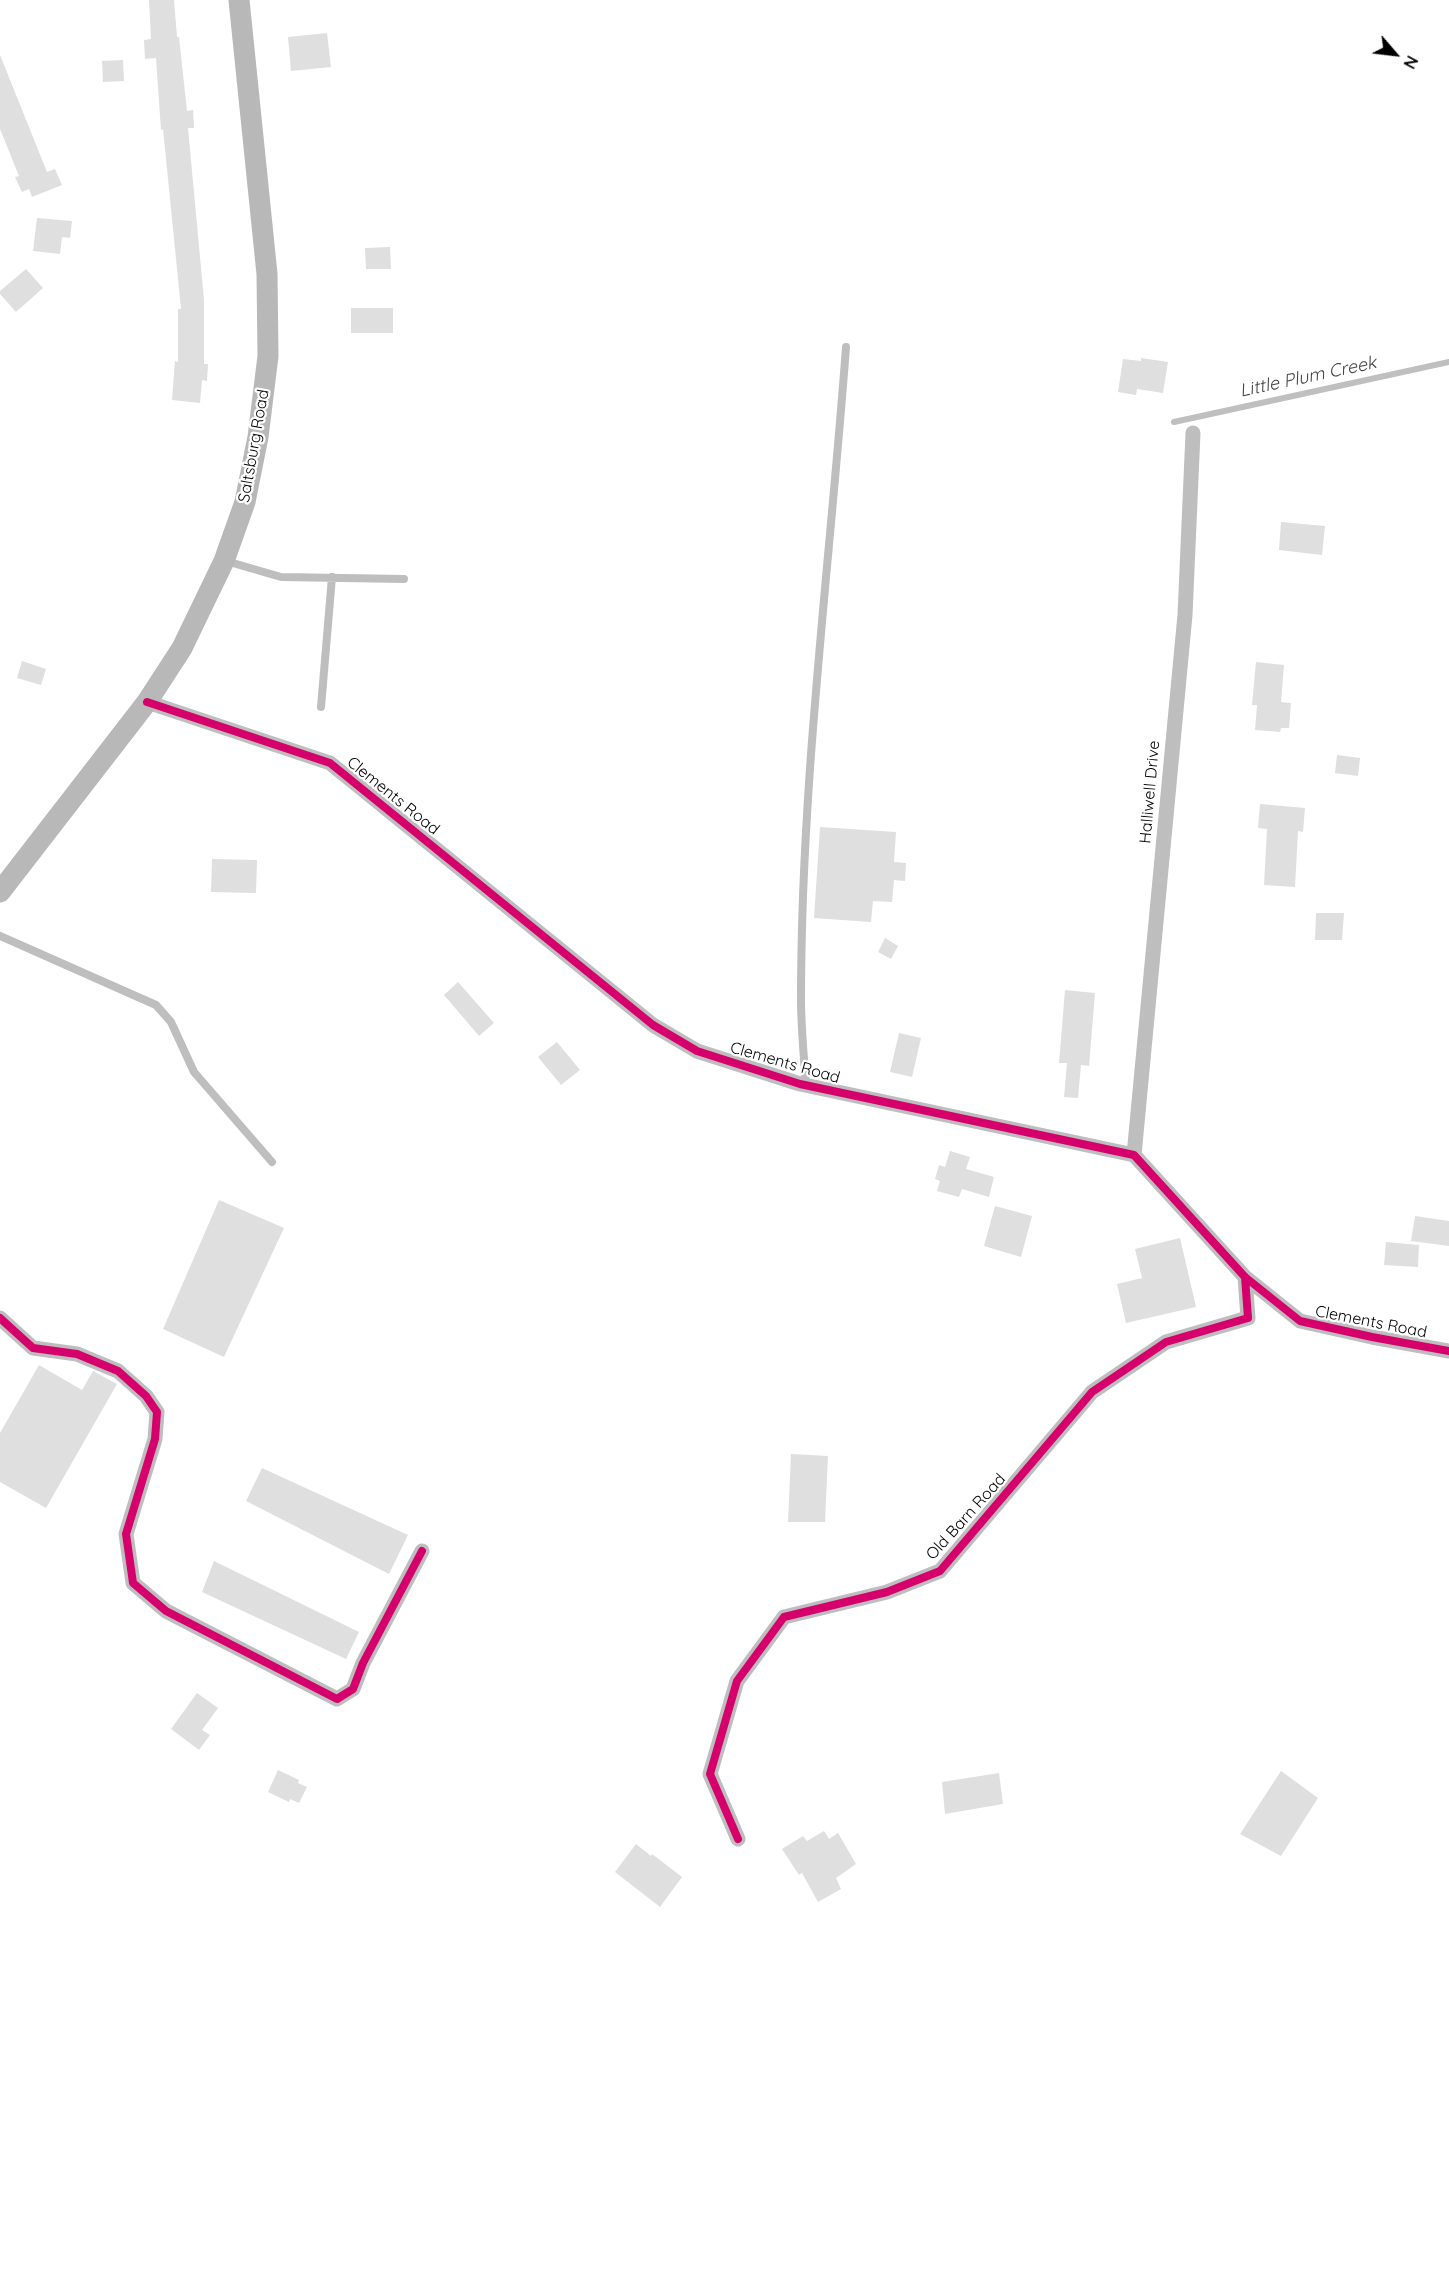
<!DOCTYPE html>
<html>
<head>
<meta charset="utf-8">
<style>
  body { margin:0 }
  #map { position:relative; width:1449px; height:2272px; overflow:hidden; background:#fff; font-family:Quicksand,sans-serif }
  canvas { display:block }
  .north { position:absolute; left:1365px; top:24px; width:60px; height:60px; -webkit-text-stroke:4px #fff; paint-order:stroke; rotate:118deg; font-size:16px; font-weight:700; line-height:24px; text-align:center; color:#000 }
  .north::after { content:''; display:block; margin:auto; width:21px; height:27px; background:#000; clip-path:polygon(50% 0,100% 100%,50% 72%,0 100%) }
</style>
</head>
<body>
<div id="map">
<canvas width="1449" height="2272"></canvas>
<div class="north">N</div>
</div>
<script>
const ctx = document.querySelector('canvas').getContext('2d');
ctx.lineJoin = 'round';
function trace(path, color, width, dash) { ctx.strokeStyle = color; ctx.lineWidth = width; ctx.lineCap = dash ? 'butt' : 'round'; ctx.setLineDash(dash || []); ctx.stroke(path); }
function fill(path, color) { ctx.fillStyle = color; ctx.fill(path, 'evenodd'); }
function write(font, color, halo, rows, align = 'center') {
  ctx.font = font + ' Quicksand,sans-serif'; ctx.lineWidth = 4.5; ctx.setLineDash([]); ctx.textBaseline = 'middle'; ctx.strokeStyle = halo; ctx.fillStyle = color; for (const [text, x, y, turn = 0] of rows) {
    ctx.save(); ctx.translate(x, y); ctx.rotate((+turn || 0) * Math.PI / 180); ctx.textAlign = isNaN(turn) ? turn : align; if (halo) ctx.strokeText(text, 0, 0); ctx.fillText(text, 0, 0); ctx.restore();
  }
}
const stream = new Path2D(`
  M1174 422 1449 362`);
const building = new Path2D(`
  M149 0H174L177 37H179L187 111 193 110 194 128H188L204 300V364H208L207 381 202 380 200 403 172 400 175 361 178 362V309H181L163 129 161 130 156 58 145 59 144 40 151 39Z
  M327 33 331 67 291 71 288 37Z
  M0 55 47 172 55 169 62 185 32 197 29 189 22 192 15 177 19 176 0 129Z
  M123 60 124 81 103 82 102 61Z
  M37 218 72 221 70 238 62 237 60 254 33 251Z
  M390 247 391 269H366L365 248Z
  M26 269 43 288 16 312 0 294V291Z
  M351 308H393V333H351Z
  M1141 358 1168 362 1163 393 1137 389 1136 395 1118 392 1123 359 1141 361Z
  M1281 522 1325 526 1322 555 1279 550Z
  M22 661 46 669 41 685 17 678Z
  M1256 662 1284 665 1281 702 1291 703 1289 728H1281L1280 732 1255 730 1257 705H1252Z
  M1337 755 1360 758 1358 776 1335 773Z
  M1260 804 1305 808 1303 832 1298 831 1295 887 1264 885 1267 829 1258 828Z
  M820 827 896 832 894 862 906 863 905 881 894 880 892 902 873 901 871 922 814 918Z
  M212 859 257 860 256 893 211 892Z
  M1316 913H1344L1342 940H1315Z
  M885 938 898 946 891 959 878 952Z
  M458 982 494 1023 479 1036 444 995Z
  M1065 990 1095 993 1089 1066 1081 1065 1078 1098 1064 1097 1067 1063H1059Z
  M899 1033 921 1038 912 1077 890 1072Z
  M557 1042 580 1070 561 1085 538 1057Z
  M950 1151 970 1157 966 1169 994 1177 989 1197 962 1189 959 1197 937 1191 940 1181 935 1179 939 1165 945 1167Z
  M219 1200 284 1228 224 1357 163 1329Z
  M995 1206 1032 1216 1021 1257 984 1246Z
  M1415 1216 1449 1221V1246L1411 1241Z
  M1180 1238 1196 1307 1126 1323 1117 1284 1142 1278 1135 1249Z
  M1386 1242 1419 1245 1418 1267 1384 1265Z
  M39 1365 82 1390 93 1371 117 1384 46 1508 0 1482V1433Z
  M791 1454 828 1456 825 1522H788Z
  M262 1468 408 1535 389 1574 246 1501Z
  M214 1561 359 1632 346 1659 202 1592Z
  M197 1693 218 1708 202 1730 210 1735 199 1750 171 1729Z
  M278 1770 299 1780 298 1783 307 1787 299 1803 290 1799 289 1802 268 1792Z
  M1281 1771 1318 1798 1281 1856 1240 1834Z
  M999 1773 1003 1804 945 1814 942 1782Z
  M824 1831 829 1839 838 1833 856 1864 836 1878 841 1889 818 1902 802 1873 799 1875 782 1849 803 1836 807 1841Z
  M636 1844 651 1856 652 1854 682 1877 660 1907 615 1872Z`);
const service = new Path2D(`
  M226 561 281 577 404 579
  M321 707 332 577
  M0 936 156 1005 171 1022 194 1072 272 1162
  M806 1085C804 1057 801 1028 801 999 801 781 830 564 846 347`);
const minor = new Path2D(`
  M147 702 330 763 653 1025 697 1051 800 1084 1134 1155 1245 1277 1300 1321 1372 1337 1449 1351
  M1134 1155 1185 615 1193 433
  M0 1318 33 1348 77 1354 118 1371 146 1396 157 1412 155 1439 126 1534 133 1583 166 1611 337 1699 353 1689 363 1663 422 1551
  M738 1839 710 1774 737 1681 784 1617 887 1592 940 1571 1092 1392 1166 1342 1248 1318 1245 1277`);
const secondary = new Path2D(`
  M0 892 147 702 182 648 224 561 245 502 258 437 268 356 267 274 239 0`);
const cycleway = new Path2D(`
  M147 702 330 763 653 1025 697 1051 800 1084 1134 1155 1245 1277 1300 1321 1372 1337 1449 1351
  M0 1318 33 1348 77 1354 118 1371 146 1396 157 1412 155 1439 126 1534 133 1583 166 1611 337 1699 353 1689 363 1663 422 1551
  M738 1839 710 1774 737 1681 784 1617 887 1592 940 1571 1092 1392 1166 1342 1248 1318 1245 1277`);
const streetNames = [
  ["Saltsburg Road",254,446,-80],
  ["Halliwell Drive",1150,792,-85],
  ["Clements Road",393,796,39],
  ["Clements Road",785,1063,16],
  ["Clements Road",1371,1322,11],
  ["Old Barn Road",966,1517,-48]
];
const waterNames = [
  ["Little Plum Creek",1308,377,-12]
];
trace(stream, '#bfbfbf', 6);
fill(building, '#dfdfdf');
trace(service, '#bebebe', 8);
trace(minor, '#bebebe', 15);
trace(secondary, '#b8b8b8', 21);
trace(cycleway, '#d6006c', 8);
write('16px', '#000', '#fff', streetNames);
write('italic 18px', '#444', '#fff', waterNames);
</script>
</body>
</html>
